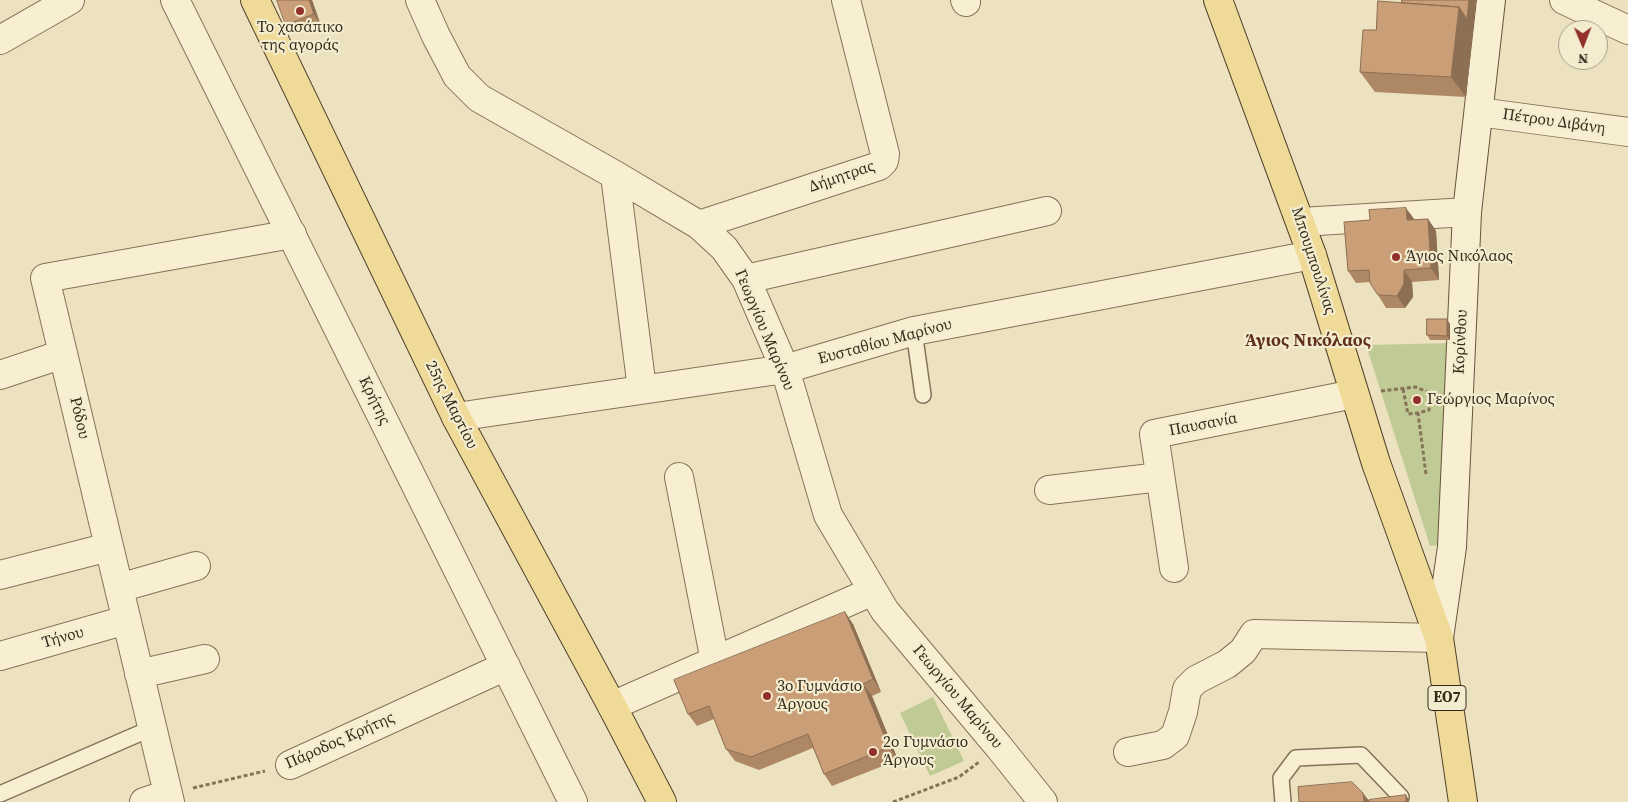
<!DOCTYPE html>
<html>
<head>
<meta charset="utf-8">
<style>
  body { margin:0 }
  #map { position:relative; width:1628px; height:802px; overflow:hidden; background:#ece2bf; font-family:"Source Serif 4",serif }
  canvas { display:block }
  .north { position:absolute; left:1558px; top:20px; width:50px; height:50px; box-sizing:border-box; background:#f4eccf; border:1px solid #a79e87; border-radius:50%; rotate:179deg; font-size:14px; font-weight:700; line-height:20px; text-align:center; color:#342a1c }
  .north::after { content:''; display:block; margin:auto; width:18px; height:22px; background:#92302a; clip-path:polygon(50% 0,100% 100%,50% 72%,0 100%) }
</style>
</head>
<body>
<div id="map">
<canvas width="1628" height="802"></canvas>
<div class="north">N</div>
</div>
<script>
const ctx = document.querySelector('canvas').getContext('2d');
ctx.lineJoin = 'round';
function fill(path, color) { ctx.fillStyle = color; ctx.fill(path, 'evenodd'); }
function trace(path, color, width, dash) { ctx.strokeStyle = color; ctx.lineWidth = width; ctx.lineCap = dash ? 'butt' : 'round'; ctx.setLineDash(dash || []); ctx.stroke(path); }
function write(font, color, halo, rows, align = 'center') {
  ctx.font = font + ' "Source Serif 4",serif'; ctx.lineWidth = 4.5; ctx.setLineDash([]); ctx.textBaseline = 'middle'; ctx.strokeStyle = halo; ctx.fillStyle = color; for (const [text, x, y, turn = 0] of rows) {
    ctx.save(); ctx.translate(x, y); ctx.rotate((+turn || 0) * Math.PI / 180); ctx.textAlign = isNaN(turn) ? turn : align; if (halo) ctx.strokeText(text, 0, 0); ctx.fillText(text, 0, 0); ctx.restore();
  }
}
const green = new Path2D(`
  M1455 343 1441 545 1430 546 1366 345Z
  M933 697 964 761 930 776 900 713Z`);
const path = new Path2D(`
  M1403 389 1408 414 1418 413
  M1381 391 1416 387 1432 394
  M1426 474 1418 413 1429 410V406
  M193 788 265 771
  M893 802 959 777 979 762`);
const service = new Path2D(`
  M914 331 923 395
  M0 794 152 728
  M1283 802 1281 778 1296 758 1361 755 1401 797`);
const minor = new Path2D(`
  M175 0 573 802
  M420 0 436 36 457 76 479 98 615 175 699 225 724 248 746 279 785 369 828 515 885 611 999 747 1043 802
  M965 0 966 2
  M1564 0 1628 30
  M0 40 70 0
  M1479 112 1628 132
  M615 175 642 389
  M1301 222 1467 212
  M699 225 879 166 884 161 885 154 846 0
  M746 279 1047 211
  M0 375 63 354
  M456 417 785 369 914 331 1312 255
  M679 477 715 661
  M1049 490 1160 477
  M1174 568 1154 434 1354 394
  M0 575 109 547
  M119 588 196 566
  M0 656 126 620
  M139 674 205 659
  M612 706 873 591
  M1128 752 1163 745 1175 736 1183 712 1187 689 1196 680 1227 664 1243 651 1254 634 1439 638
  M290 765 506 666
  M144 802 168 794
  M170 802 45 278 292 234`);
const secondary = new Path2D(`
  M1439 638 1452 547 1467 212 1491 0`);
const primary = new Path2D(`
  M255 0 456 417 612 706 662 802
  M1218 0 1312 255 1376 463 1439 638 1463 802`);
const wall = new Path2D(`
  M312 0 320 23 292 34 286 25Z
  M1402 3 1473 28 1466 97 1375 92 1360 72 1376 30Z
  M1428 219 1436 231 1439 280 1412 282 1413 297 1405 308H1386L1370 282 1356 283 1348 271 1415 220Z
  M1450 324V340H1430L1427 335Z
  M853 624 881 692 872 696 898 760 832 786 824 774 813 748 759 770 735 761 726 749 714 719 697 726 688 714Z`);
const shadedWall = new Path2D(`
  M309 0H312L320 23 314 14Z
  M1469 0H1476L1466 97 1451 77 1459 7Z
  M1406 208 1415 220H1407Z
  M1428 219 1436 231 1439 280 1431 268Z
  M1404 270 1412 282 1413 297 1405 308 1397 296Z
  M1447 319 1450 324V340L1447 336Z
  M845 612 853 624 881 692 873 679Z
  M863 684 872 696 898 760 889 747Z
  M1363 793 1370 802H1364Z
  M1406 795 1409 800V802H1406Z`);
const building = new Path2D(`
  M277 0H309L314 14 286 25Z
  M1402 0H1469L1467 19 1459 7 1402 3Z
  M1378 1 1459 7 1451 77 1360 72 1363 30H1376Z
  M1406 208 1407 220 1428 219 1431 268 1404 270V284L1397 296 1378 295 1370 283 1369 270 1348 271 1344 222 1370 220 1369 210Z
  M1427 319H1447V336L1427 335Z
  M845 612 873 679 863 684 889 747 824 774 808 734 751 757 726 749 709 706 688 714 674 680Z
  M1352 782 1363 793 1364 802H1299L1298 787Z
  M1406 795V802H1369V800Z`);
const markers = [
  [300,11,5,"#92302a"],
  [1396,257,5,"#92302a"],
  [1417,400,5,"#92302a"],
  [767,696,5,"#92302a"],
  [873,752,5,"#92302a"]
];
const shields = [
  [1447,698,38]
];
const shieldNames = [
  ["ΕΟ7",1447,698]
];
const poiNames = [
  ["Το χασάπικο",300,28,"center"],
  ["της αγοράς",300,46,"center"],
  ["Άγιος Νικόλαος",1406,257],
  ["Γεώργιος Μαρίνος",1427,400],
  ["3ο Γυμνάσιο",777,687],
  ["Άργους",777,705],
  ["2ο Γυμνάσιο",883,743],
  ["Άργους",883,761]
];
const streetNames = [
  ["Πέτρου Διβάνη",1554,122,8],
  ["Δήμητρας",842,177,-19],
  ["Μπουμπουλίνας",1313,261,72],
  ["Γεωργίου Μαρίνου",764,330,67],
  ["Ευσταθίου Μαρίνου",885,342,-15],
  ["Κορίνθου",1461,342,-87],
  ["Κρήτης",374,401,64],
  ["25ης Μαρτίου",451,405,63],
  ["Ρόδου",79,418,77],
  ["Παυσανία",1203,425,-11],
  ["Τήνου",63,638,-16],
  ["Γεωργίου Μαρίνου",957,697,50],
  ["Πάροδος Κρήτης",340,741,-24]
];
const neighbourhoodNames = [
  ["Άγιος Νικόλαος",1308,341]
];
fill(green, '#c0ca94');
trace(service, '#857358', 18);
trace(minor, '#857358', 30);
trace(secondary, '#66543b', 30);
trace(primary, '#52412d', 30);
trace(path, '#857358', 3, [4, 2.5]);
trace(service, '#f8efd2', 15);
trace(minor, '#f8efd2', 28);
trace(secondary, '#f8efd2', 28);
trace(primary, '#f0da97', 28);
fill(wall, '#ae8865');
fill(shadedWall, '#8d6f53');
fill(building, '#ca9e76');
trace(building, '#8d6f53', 1);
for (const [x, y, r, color] of markers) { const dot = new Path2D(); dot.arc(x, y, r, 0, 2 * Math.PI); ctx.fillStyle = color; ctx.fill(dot); trace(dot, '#f4eccf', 2); }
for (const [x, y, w] of shields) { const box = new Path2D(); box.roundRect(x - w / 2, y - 12.5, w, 25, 4); ctx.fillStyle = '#f4eccf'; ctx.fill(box); trace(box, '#342a1c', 1); }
write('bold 15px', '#342a1c', null, shieldNames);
write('16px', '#342a1c', '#f4eccf', poiNames, 'left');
write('16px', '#342a1c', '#f4eccf', streetNames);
write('bold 18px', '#602f1d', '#f4eccf', neighbourhoodNames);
</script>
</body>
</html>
